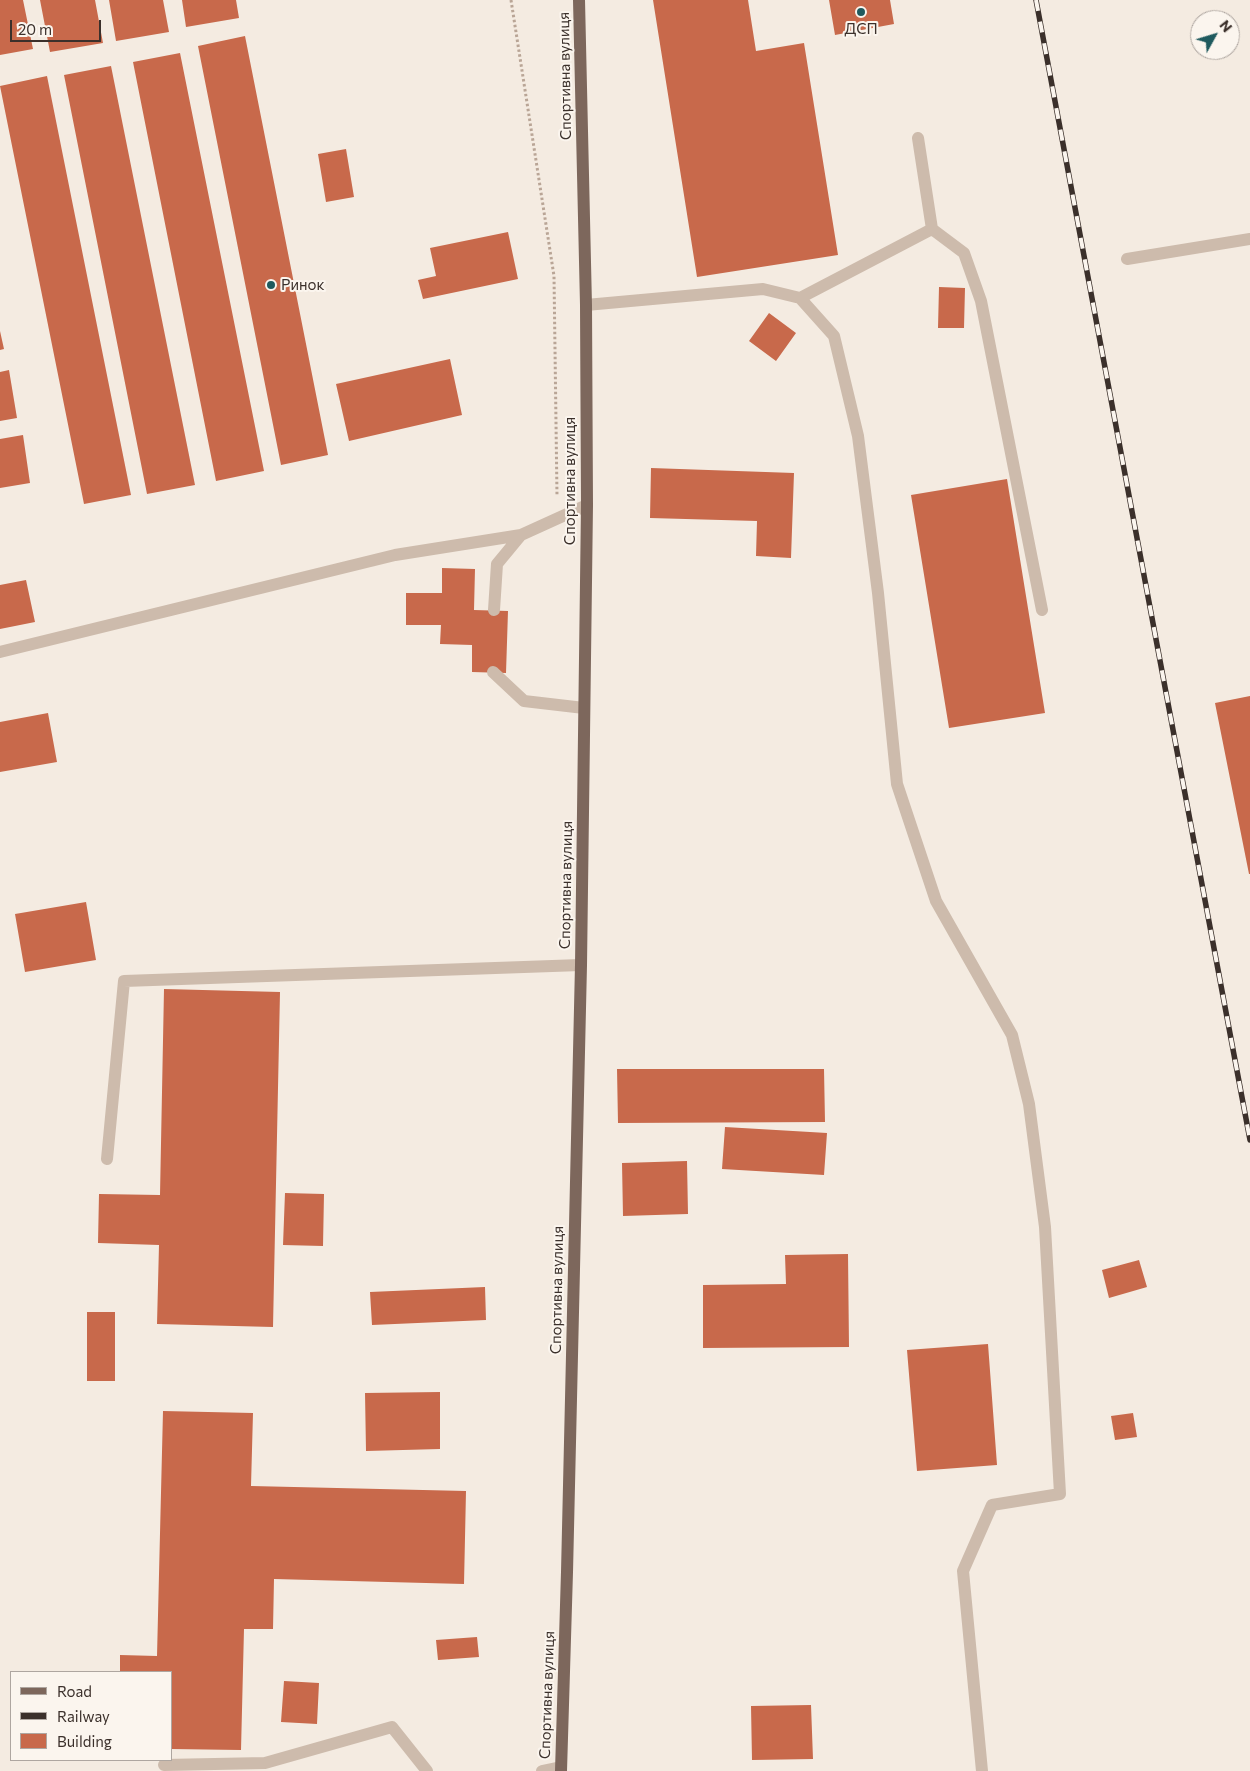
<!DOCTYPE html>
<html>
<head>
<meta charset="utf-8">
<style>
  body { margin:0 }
  #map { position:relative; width:1250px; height:1771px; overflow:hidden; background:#f4ebe1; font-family:Commissioner,sans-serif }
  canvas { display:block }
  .legend { position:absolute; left:10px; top:1671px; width:162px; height:90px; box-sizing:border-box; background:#fbf5ee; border:1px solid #aea6a0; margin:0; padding:6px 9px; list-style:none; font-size:15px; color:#3b302b }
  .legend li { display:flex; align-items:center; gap:10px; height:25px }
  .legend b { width:25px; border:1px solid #aea6a0 }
  .north { position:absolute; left:1190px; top:10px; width:50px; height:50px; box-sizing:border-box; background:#fbf5ee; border:1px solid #aea6a0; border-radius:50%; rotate:51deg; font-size:14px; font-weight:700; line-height:20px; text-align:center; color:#3b302b }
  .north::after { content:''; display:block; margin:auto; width:18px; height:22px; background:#1f5a5e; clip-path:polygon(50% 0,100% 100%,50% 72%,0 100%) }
  .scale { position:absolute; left:10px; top:20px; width:91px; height:22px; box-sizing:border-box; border:2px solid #3b302b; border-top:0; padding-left:6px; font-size:15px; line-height:18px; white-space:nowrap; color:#3b302b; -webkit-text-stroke:4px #fbf5ee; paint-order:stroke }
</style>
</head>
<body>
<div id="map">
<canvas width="1250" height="1771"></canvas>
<ul class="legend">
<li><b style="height:6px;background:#7d675c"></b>Road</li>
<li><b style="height:6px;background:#3b302b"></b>Railway</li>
<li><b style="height:14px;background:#c8694b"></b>Building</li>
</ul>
<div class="north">N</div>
<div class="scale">20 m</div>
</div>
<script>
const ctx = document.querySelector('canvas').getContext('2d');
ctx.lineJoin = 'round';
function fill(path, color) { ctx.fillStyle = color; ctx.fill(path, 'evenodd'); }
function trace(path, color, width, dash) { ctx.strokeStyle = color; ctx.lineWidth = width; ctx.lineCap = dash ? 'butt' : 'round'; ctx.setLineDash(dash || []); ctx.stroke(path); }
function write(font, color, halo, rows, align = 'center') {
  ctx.font = font + ' Commissioner,sans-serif'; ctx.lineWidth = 4; ctx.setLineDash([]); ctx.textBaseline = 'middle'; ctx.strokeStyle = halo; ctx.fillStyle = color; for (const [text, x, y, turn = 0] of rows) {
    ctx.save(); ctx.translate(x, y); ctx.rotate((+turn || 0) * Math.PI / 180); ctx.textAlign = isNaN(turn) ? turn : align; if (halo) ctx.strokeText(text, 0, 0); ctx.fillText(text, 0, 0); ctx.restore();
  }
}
const building = new Path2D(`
  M0 0H23L33 49 0 55Z
  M40 0H95L103 43 50 52Z
  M109 0H163L169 32 116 41Z
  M182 0H236L239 18 186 27Z
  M653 0H748L756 51 804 43 838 255 697 277Z
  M829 0H890L894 24 835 35Z
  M245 36 328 455 281 465 198 46Z
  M180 53 264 471 216 481 133 62Z
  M111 66 195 485 147 494 64 75Z
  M47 76 131 495 84 504 0 86Z
  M346 149 354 197 326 202 318 154Z
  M508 232 518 279 423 299 418 280 436 276 430 248Z
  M939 287 965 288 964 328H938Z
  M769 313 796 333 776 361 749 341Z
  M0 331 4 349 0 350Z
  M450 359 462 415 349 441 336 384Z
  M9 370 17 418 0 421V372Z
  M23 435 30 483 0 488V439Z
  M651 468 794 473 791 558 756 556 757 521 650 518Z
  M1007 479 1045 713 949 728 911 495Z
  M442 568 475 569 474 610 508 611 506 673 472 672V645L440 644 441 625H406V593H442Z
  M26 580 35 622 0 629V585Z
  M1250 696V874H1249L1215 703Z
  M48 713 57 762 0 772V722Z
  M86 902 96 960 25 972 15 914Z
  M164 989 280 992 273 1327 157 1324 159 1245 98 1243 99 1194 160 1195Z
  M617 1069H824L825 1122 618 1123Z
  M725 1127 827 1133 824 1175 722 1169Z
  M687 1161 688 1214 623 1216 622 1163Z
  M285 1193 324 1194 323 1246 283 1245Z
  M848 1254 849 1347 703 1348V1285L786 1284 785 1255Z
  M1139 1260 1147 1287 1109 1298 1102 1270Z
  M485 1287 486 1320 372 1325 370 1292Z
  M87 1312H115V1381H87Z
  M988 1344 997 1465 917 1471 907 1350Z
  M440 1392V1449L366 1451 365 1393Z
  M163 1411 253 1413 251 1486 466 1491 464 1584 274 1579 273 1629H244L241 1750 171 1749V1672H120V1655L157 1656Z
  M1133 1413 1137 1437 1115 1440 1111 1416Z
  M477 1637 479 1657 438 1660 436 1640Z
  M284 1681 319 1683 317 1724 281 1722Z
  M811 1705 813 1759 752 1760 751 1706Z`);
const path = new Path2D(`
  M511 0 554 276 557 496`);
const lane = new Path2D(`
  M918 138 932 229
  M1127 259 1250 239
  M800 298 932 229 964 253 981 301 1042 610
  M586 305 763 289 800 298 834 336 858 436 878 593 897 784 936 901 1012 1035 1029 1104 1045 1227 1060 1494 992 1505 963 1571 982 1771
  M494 610 497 564 521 535 587 505
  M0 652 395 555 521 535
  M493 672 524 701 584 708
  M107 1159 124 981 581 965
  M164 1765 265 1763 392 1727 427 1771
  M542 1771 561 1767`);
const primary = new Path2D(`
  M561 1771 567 1572 581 965 587 505 586 305 579 0`);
const rail = new Path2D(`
  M1036 0 1250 1140`);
const markers = [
  [861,12,5,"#1f5a5e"],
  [271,285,5,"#1f5a5e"]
];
const poiNames = [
  ["ДСП",861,29],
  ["Ринок",281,285,"left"]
];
const streetNames = [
  ["Спортивна вулиця",565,76,-91],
  ["Спортивна вулиця",570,481,-90],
  ["Спортивна вулиця",566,885,-89],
  ["Спортивна вулиця",557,1290,-89],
  ["Спортивна вулиця",547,1695,-88]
];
fill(building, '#c8694b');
trace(path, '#b9a596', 3, [2.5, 2.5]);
trace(lane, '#cdbbac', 12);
trace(primary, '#7d675c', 12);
trace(rail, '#3b302b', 5.5);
trace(rail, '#fbf5ee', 4, [11]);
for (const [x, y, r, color] of markers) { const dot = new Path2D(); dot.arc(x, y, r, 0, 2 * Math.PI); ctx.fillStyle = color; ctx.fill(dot); trace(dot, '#fbf5ee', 2); }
write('15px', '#3b302b', '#fbf5ee', poiNames);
write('15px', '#3b302b', '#fbf5ee', streetNames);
</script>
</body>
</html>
